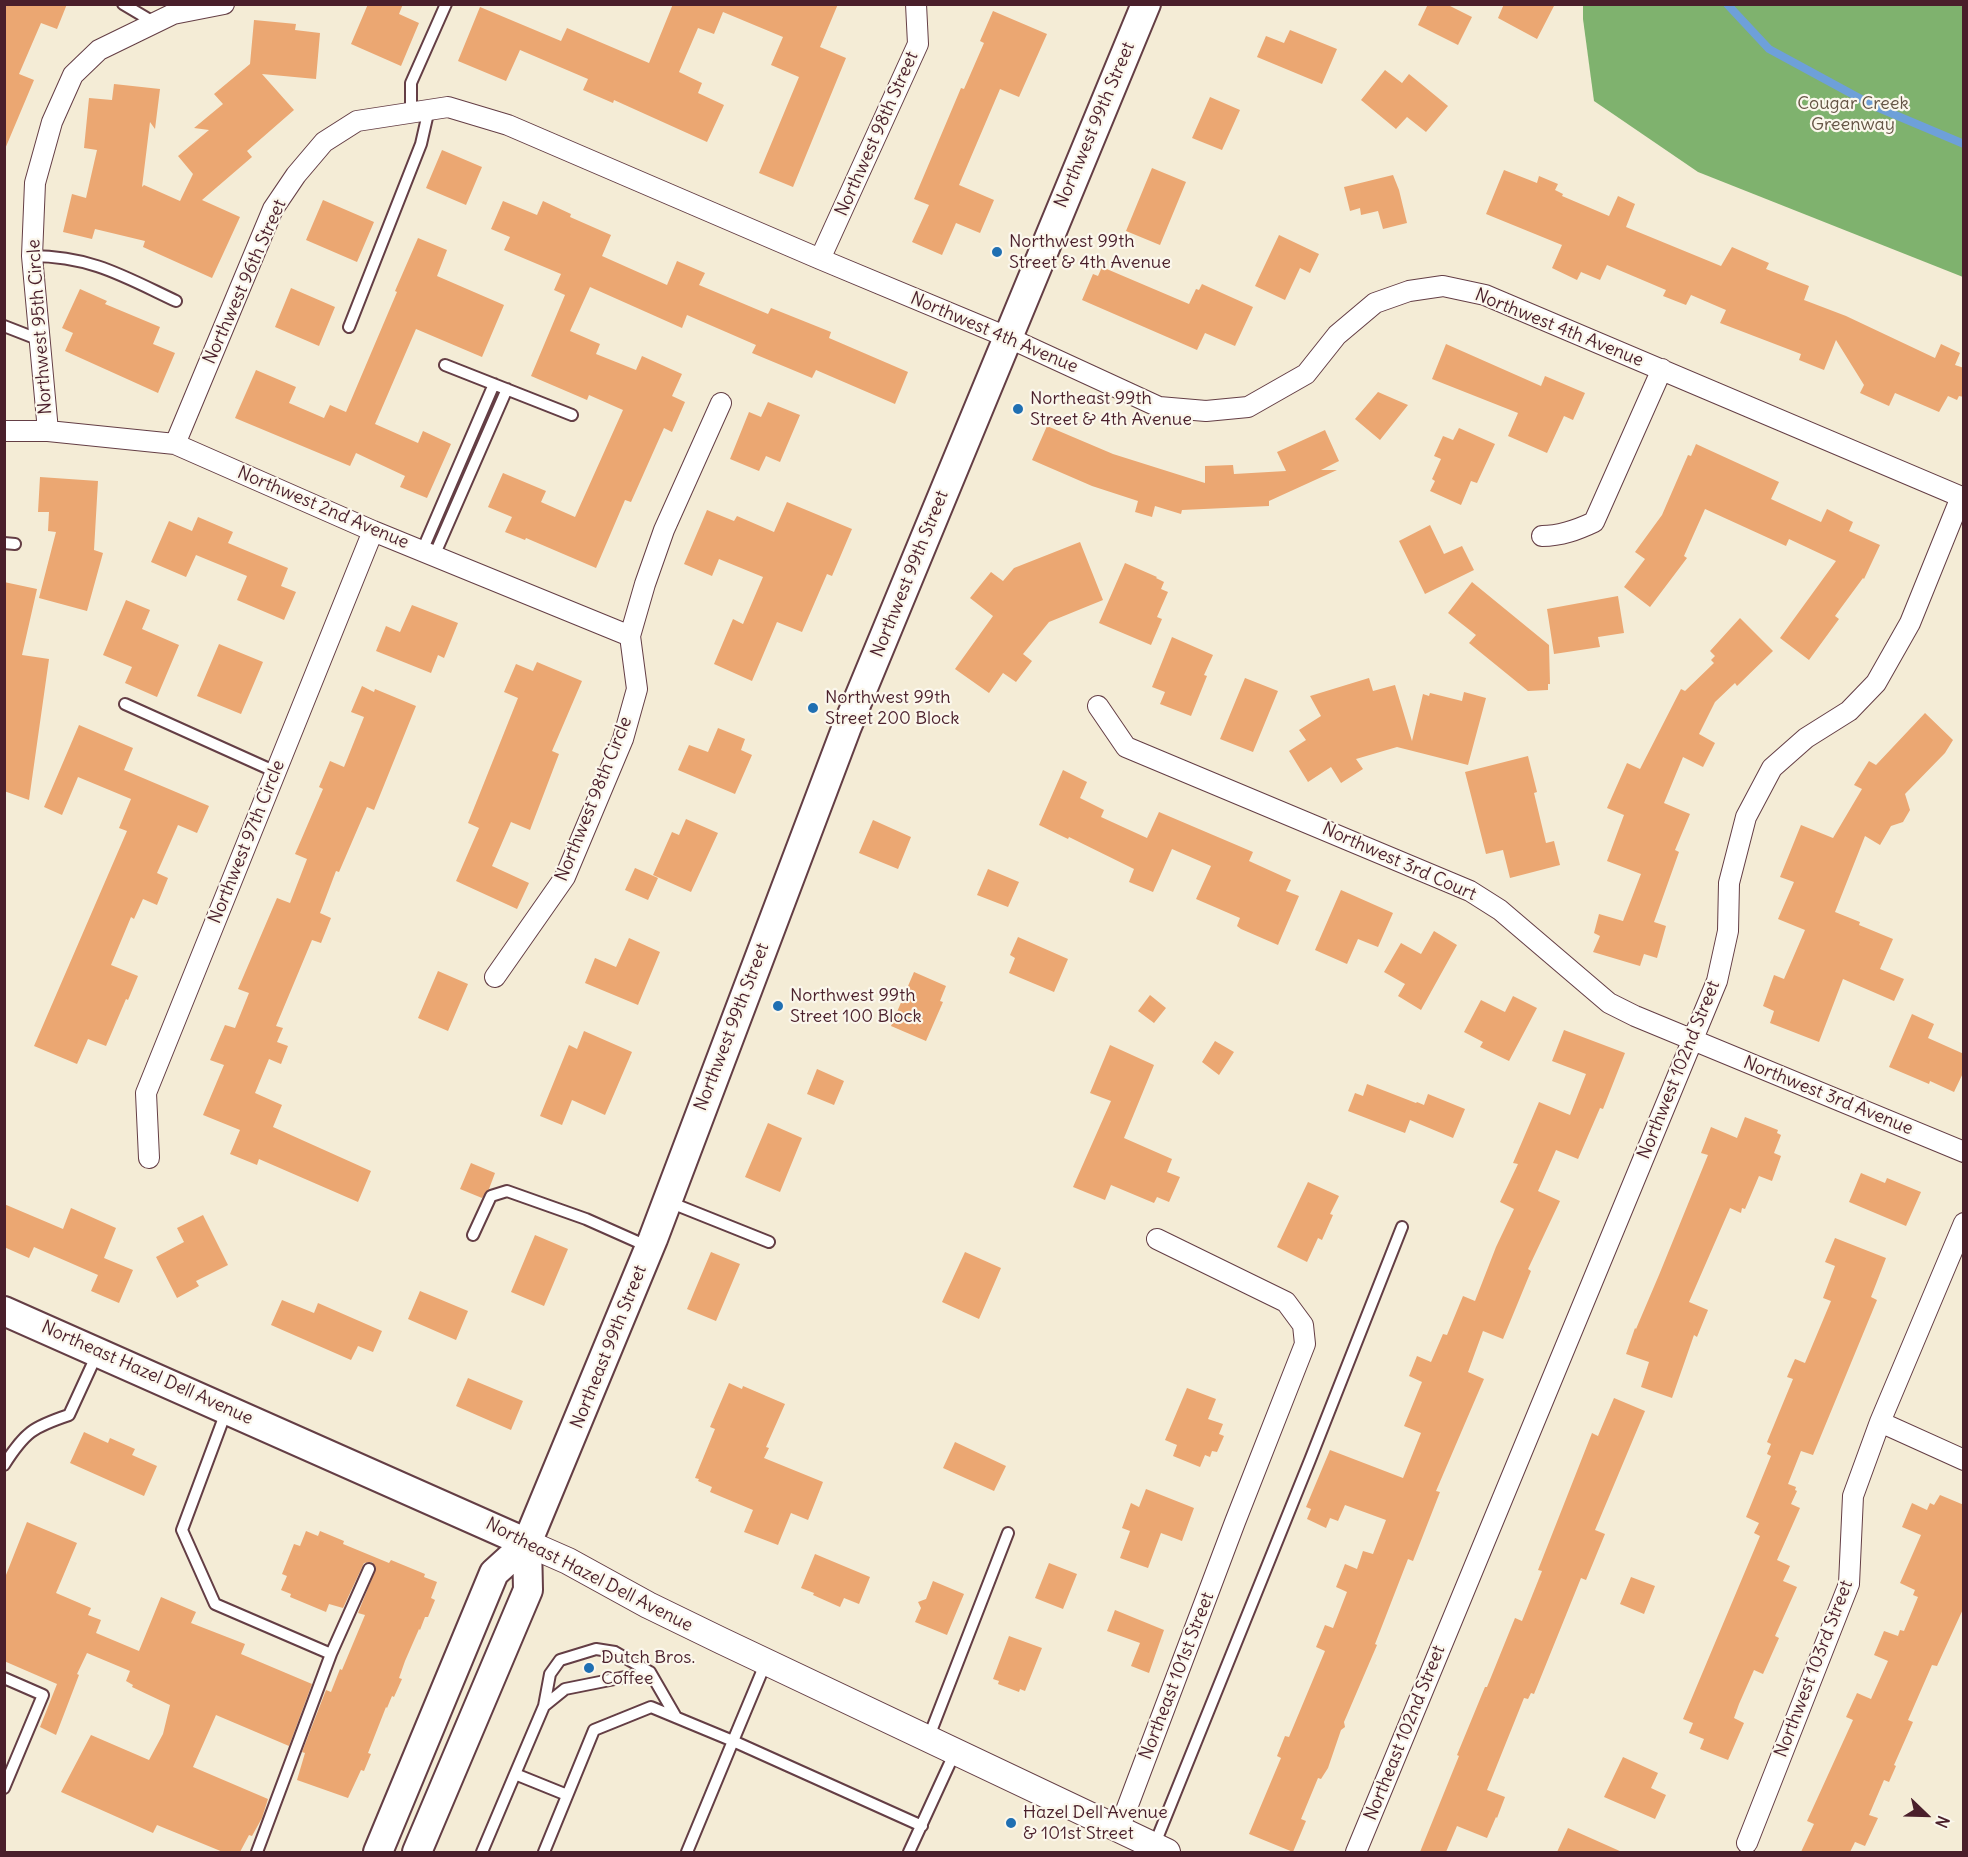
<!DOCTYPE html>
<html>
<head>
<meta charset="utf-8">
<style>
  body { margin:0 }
  #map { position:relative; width:1968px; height:1857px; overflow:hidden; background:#f4ecd6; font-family:Delius,sans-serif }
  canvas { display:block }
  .frame { position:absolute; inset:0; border:6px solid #4a1f2b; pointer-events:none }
  .north { position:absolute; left:1896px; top:1785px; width:60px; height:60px; -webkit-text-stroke:4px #fbf7ec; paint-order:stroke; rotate:113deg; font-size:16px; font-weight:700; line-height:24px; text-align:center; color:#4a1f2b }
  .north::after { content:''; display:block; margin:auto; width:21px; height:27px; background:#4a1f2b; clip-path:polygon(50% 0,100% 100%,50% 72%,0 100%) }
</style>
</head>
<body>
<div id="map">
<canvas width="1968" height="1857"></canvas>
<div class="frame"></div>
<div class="north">N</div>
</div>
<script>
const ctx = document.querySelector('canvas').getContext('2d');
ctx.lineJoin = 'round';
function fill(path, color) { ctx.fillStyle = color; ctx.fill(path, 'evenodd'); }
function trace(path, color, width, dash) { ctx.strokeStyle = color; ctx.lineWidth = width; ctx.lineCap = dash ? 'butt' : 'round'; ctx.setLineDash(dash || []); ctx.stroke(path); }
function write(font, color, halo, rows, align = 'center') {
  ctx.font = font + ' Delius,sans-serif'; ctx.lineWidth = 4.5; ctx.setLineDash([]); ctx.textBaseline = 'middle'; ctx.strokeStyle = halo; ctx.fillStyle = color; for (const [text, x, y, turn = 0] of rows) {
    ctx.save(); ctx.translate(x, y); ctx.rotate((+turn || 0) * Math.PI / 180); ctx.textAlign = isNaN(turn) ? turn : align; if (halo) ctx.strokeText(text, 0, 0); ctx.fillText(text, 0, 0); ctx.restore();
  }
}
const forest = new Path2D(`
  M1583 5H1963V277L1698 172 1594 101 1583 19Z`);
const stream = new Path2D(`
  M1727 4 1769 49 1874 106 1964 144`);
const building = new Path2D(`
  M4 4H67L57 29 41 23 19 74 34 80 5 149Z
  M368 4H403L399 14 419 23 401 66 351 44Z
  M673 4H838L820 47 846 58 793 187 759 173 799 77 771 65 783 37 723 12 714 34 698 28 679 72 702 83 698 93 724 105 707 142 614 100 613 103 583 90 588 79 520 50 506 81 458 61 480 7 561 41 567 28 649 63Z
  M1428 4H1446L1472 17 1458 45 1418 25Z
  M1504 4H1555L1537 39 1498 18Z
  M993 11 1047 34 1019 97 1000 89 959 185 994 200 980 233 956 223 942 255 912 242 929 205 914 199 961 88 964 89 984 43 980 41Z
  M254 20 296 24 295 30 320 33 316 79 262 74 294 110 247 151 252 157 202 200 240 217 212 278 143 247 145 241 95 229 92 239 63 232 72 194 86 198 97 150 84 148 89 98 112 100 114 84 160 89 155 129 150 122 142 187 144 185 180 201 193 174 178 156 209 130 194 128 223 104 214 94 250 64Z
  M1290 30 1337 49 1322 84 1257 57 1266 36 1284 43Z
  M1385 70 1402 83 1409 74 1448 106 1426 132 1407 117 1396 129 1361 100Z
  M1210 97 1240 110 1222 150 1192 138Z
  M442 150 482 167 466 205 426 188Z
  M1152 168 1186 182 1160 245 1126 231Z
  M1504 170 1537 183 1539 176 1558 184 1555 190 1563 194 1562 196 1609 216 1618 196 1635 204 1626 227 1721 266 1732 247 1769 263 1766 269 1809 286 1804 300 1846 316 1935 358 1941 344 1960 353 1955 365 1964 368V397L1959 396 1957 400 1948 396 1939 412 1895 393 1889 406 1860 393 1864 385 1836 340 1824 370 1799 360 1801 354 1720 323 1726 310 1691 295 1686 305 1663 296 1666 290 1607 265 1600 280 1581 272 1577 280 1552 268 1562 245 1486 214Z
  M1393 175 1399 190 1407 223 1383 229 1378 211 1361 215 1360 208 1350 211 1344 187Z
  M323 200 374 222 357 262 306 240Z
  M503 201 537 215 543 201 571 214 570 217 611 235 602 256 667 285 677 261 705 273 699 285 768 314 771 308 831 332 829 338 908 372 895 404 816 370 812 378 752 353 756 345 687 315 682 328 590 287 570 331 600 344 596 354 636 370 642 356 682 374 672 396 685 402 672 432 664 428 631 502 625 500 596 568 526 538 525 540 505 532 512 517 488 507 503 473 546 491 541 502 575 517 623 410 589 395 587 400 531 376 565 295 554 290 561 274 504 250 510 237 491 229Z
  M1279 235 1319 254 1310 273 1300 268 1285 300 1255 286Z
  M418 238 447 250 437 276 504 305 482 357 416 329 375 424 418 443 423 431 451 444 427 498 400 487 405 476 356 453 350 466 235 418 256 370 296 387 289 403 324 418 330 405 346 412 397 292 395 291Z
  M1102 267 1189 304 1196 289 1199 290 1202 284 1253 307 1235 346 1205 333 1197 350 1082 300 1093 274 1098 276Z
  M291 288 335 307 319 346 275 327Z
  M80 289 107 301 105 304 160 327 153 344 175 353 158 393 65 351 73 333 62 328Z
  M1446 344 1541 386 1545 376 1585 393 1573 420 1564 416 1547 453 1508 436 1518 413 1432 379Z
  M1378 392 1408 405 1380 440 1355 419Z
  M768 402 800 415 780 462 766 456 759 471 730 459 749 412 761 417Z
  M1047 426 1113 454 1205 483V466L1233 465 1234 474 1286 471 1277 452 1325 430 1339 461 1321 470H1337L1269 501V506L1182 510 1181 514 1155 506 1152 517 1135 512 1138 501 1092 486 1032 460Z
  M1459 428 1495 444 1477 483 1471 481 1461 505 1430 491 1435 481 1432 479 1441 459 1434 456 1443 436 1453 440Z
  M1696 444 1779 482 1771 499 1821 522 1827 509 1853 522 1849 531 1880 545 1864 579 1863 578 1835 616 1839 619 1809 660 1780 638 1836 561 1789 539 1786 546 1705 509 1684 556 1687 558 1650 607 1624 587 1645 559 1635 552 1662 515 1688 455 1691 456Z
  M40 477 98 481 94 550 103 553 87 611 39 598 56 532 48 531 49 512H38Z
  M787 502 852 529 832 576 827 574 802 632 777 622 752 681 714 664 733 619 743 624 763 577 719 559 712 576 684 564 707 510 734 521 737 516 774 532Z
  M198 517 233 532 228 543 288 568 281 586 296 592 284 620 237 600 247 576 196 555 186 577 151 562 169 521 192 531Z
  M1430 525 1444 554 1462 546 1474 570 1425 594 1399 541Z
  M1080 542 1103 600 1049 622 1023 654 1032 661 1016 682 1003 673 989 693 955 669 993 616 970 598 991 572 1003 581 1014 568Z
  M1125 563 1157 577 1156 578 1164 582 1161 589 1168 592 1157 617 1162 619 1151 645 1099 623Z
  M4 582 37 589 22 655 49 659 29 800 4 791Z
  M1472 582 1549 645 1550 684H1548V690L1528 691 1469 643 1476 635 1448 613Z
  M1618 596 1624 633 1598 637 1600 647 1554 654 1547 609Z
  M126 600 150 610 142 629 179 645 157 697 125 683 132 667 103 655Z
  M412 605 458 623 444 658 438 655 431 673 376 651 386 626 400 632Z
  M1740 618 1773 651 1737 686 1735 683 1715 702 1699 734 1715 743 1703 767 1683 757 1664 803 1690 814 1675 850 1679 852 1654 922 1666 926 1657 958 1644 954 1640 966 1593 952 1600 936 1594 933 1599 914 1623 921 1641 874 1607 861 1624 815 1607 808 1627 763 1640 769 1681 689 1685 691 1714 663 1711 660 1715 656 1710 651Z
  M1172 637 1213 655 1204 675 1207 676 1191 716 1160 704 1165 692 1152 687Z
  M219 644 263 662 241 714 197 696Z
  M537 662 582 681 552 751 559 754 530 830 511 822 492 866 529 883 517 909 456 881 479 828 468 823 518 698 504 692 516 664 533 671Z
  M1245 678 1278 691 1253 752 1220 739Z
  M1369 678 1373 691 1395 685 1412 741 1423 694 1429 696 1430 693 1462 701 1464 692 1486 698 1468 765 1397 747 1356 759 1363 769 1341 783 1331 767 1308 782 1289 751 1306 740 1299 730 1321 716 1310 696Z
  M362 686 374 692 375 689 416 706 374 810 367 807 339 872 336 871 320 913 331 918 321 943 312 940 276 1026 283 1028 277 1042 288 1046 281 1064 269 1059 255 1093 282 1105 273 1127 371 1171 358 1202 259 1159 257 1165 230 1154 240 1130 203 1115 224 1065 210 1060 225 1025 235 1028 249 993 238 989 277 898 290 903 307 859 295 854 323 789 319 787 330 761 344 767 364 717 351 712Z
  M1925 713 1953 740 1945 753 1905 794 1910 810 1903 822 1891 826 1880 845 1865 836 1835 912 1860 922 1859 925 1893 939 1880 969 1904 979 1894 1001 1843 979 1819 1042 1770 1023 1774 1011 1763 1006 1774 975 1784 979 1805 930 1778 919 1794 882 1780 877 1801 825 1833 838 1862 789 1854 785 1869 761 1876 765Z
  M79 725 133 748 124 770 209 806 197 833 178 825 157 873 168 878 157 905 143 899 134 919 131 917 111 965 138 976 128 1000 126 999 106 1046 88 1039 77 1064 34 1046 127 831 119 828 131 799 78 777 62 815 44 807Z
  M718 728 745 739 741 750 752 755 735 794 678 770 689 745 708 752Z
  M1528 756 1537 792 1534 793 1546 843 1554 841 1560 865 1510 878 1503 850 1486 854 1465 772Z
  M1063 770 1087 782 1080 798 1104 810 1101 817 1147 838 1159 812 1253 852 1249 861 1291 880 1286 891 1299 896 1278 945 1241 929 1237 926 1240 918 1196 899 1211 866 1172 849 1153 892 1129 882 1134 869 1069 837 1068 839 1039 825Z
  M686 819 718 833 691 892 653 875 672 832 679 835Z
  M873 820 911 837 898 869 859 853Z
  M635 868 658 878 648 900 625 890Z
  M988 869 1019 882 1008 907 977 895Z
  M1341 890 1393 913 1378 947 1358 939 1347 964 1315 950Z
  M1434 931 1457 945 1421 1010 1398 996 1405 984 1384 972 1401 943 1421 954Z
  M1018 937 1068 959 1054 992 1009 973 1015 958 1010 955Z
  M629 938 660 952 638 1005 585 983 595 958 616 967Z
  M438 971 468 984 448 1031 418 1018Z
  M914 972 946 986 940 1001 943 1002 926 1041 891 1026Z
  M1150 995 1166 1008 1154 1023 1138 1011Z
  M1513 996 1537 1008 1509 1061 1480 1047 1483 1042 1464 1032 1481 1000 1505 1012Z
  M1912 1014 1934 1024 1928 1038 1964 1054V1071L1954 1092 1930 1081 1929 1084 1889 1067Z
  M1564 1030 1625 1053 1603 1109 1600 1108 1578 1159 1556 1150 1538 1191 1560 1201 1528 1269 1531 1271 1503 1339 1483 1331 1468 1372 1484 1379 1436 1491 1440 1492 1413 1561 1408 1559 1375 1644 1377 1645 1344 1722 1345 1727 1341 1730 1328 1768 1321 1779 1318 1778 1301 1819 1306 1821 1293 1852 1249 1834 1281 1758 1277 1756 1285 1736 1289 1737 1325 1651 1316 1647 1325 1625 1333 1628 1347 1592 1336 1587 1345 1564 1357 1569 1363 1551 1373 1554 1386 1520 1345 1505 1338 1521 1330 1518 1326 1528 1307 1519 1311 1509 1306 1507 1330 1450 1403 1478 1421 1433 1404 1426 1422 1382 1409 1376 1417 1356 1431 1362 1443 1334 1447 1335 1463 1296 1475 1301 1496 1247 1514 1209 1500 1202 1518 1164 1513 1163 1539 1102 1570 1115 1586 1074 1552 1061Z
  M584 1031 632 1052 605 1115 572 1100 562 1125 540 1116 569 1045 577 1049Z
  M1215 1041 1234 1052 1219 1075 1202 1062Z
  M1110 1045 1154 1065 1124 1138 1172 1159 1167 1172 1180 1177 1169 1202 1157 1197 1154 1203 1111 1185 1105 1200 1073 1187 1111 1101 1090 1093Z
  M817 1069 844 1081 834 1105 807 1094Z
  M1367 1084 1416 1103 1417 1102 1424 1105 1428 1094 1465 1109 1453 1138 1410 1120 1405 1133 1348 1111 1355 1093 1363 1096Z
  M1745 1117 1778 1130 1777 1133 1781 1135 1774 1153 1781 1156 1772 1181 1759 1176 1745 1209 1742 1208 1741 1213 1730 1208 1689 1302 1708 1310 1697 1337 1694 1335 1672 1398 1641 1387 1649 1362 1626 1354 1635 1328 1636 1329 1659 1275 1708 1155 1701 1153 1711 1127 1737 1138Z
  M768 1123 802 1138 780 1192 745 1177Z
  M471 1163 495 1173 489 1189 482 1198 460 1189Z
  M1861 1173 1885 1183 1887 1178 1921 1192 1906 1226 1849 1202Z
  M1308 1182 1339 1196 1330 1214 1333 1215 1322 1240 1318 1238 1307 1262 1277 1247Z
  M4 1204 63 1229 71 1208 116 1228 104 1258 133 1270 119 1303 91 1291 98 1275 34 1247 29 1258 4 1247Z
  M203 1215 228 1265 196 1281 199 1286 177 1298 156 1257 184 1242 177 1228Z
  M535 1235 568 1249 544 1306 511 1292Z
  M1835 1238 1886 1258 1871 1297 1877 1300 1813 1455 1801 1451 1788 1484 1796 1487 1795 1490 1797 1491 1791 1504 1800 1508 1777 1560 1790 1566 1783 1581 1797 1587 1775 1636 1779 1638 1763 1674 1754 1670 1739 1704 1734 1718 1744 1723 1728 1760 1700 1749 1704 1739 1689 1733 1693 1723 1683 1719 1760 1536 1754 1533 1759 1523 1746 1517 1771 1456 1767 1454 1771 1444 1767 1442 1793 1379 1787 1377 1795 1359 1805 1363 1831 1301 1823 1298 1835 1266 1825 1262Z
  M711 1252 740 1264 716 1321 687 1309Z
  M965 1252 1001 1268 979 1319 942 1302Z
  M420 1291 468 1311 456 1340 408 1319Z
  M282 1300 314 1313 318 1303 382 1331 373 1352 358 1346 351 1360 271 1325Z
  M468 1378 523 1401 511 1430 456 1406Z
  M729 1383 742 1389 743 1386 785 1404 766 1447 769 1448 764 1458 823 1482 808 1520 791 1513 778 1545 744 1532 753 1510 710 1492 712 1487 698 1481 699 1479 695 1478 715 1429 710 1427Z
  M1187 1388 1216 1399 1208 1419 1223 1424 1219 1434 1224 1436 1217 1452 1212 1451 1210 1457 1205 1455 1200 1467 1173 1456 1177 1445 1165 1440Z
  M1614 1398 1645 1411 1595 1530 1605 1534 1586 1580 1581 1578 1534 1694 1531 1693 1528 1699 1524 1698 1487 1790 1505 1797 1497 1818 1496 1817 1487 1838 1457 1826 1446 1852H1420L1459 1756 1457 1755 1485 1687H1487L1515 1618 1522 1621 1542 1571 1538 1570 1592 1433 1598 1436Z
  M84 1432 108 1443 110 1438 135 1449 132 1455 157 1466 144 1496 70 1463Z
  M955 1442 1006 1466 994 1491 943 1468Z
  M1146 1489 1194 1508 1182 1541 1161 1533 1148 1568 1120 1558 1130 1531 1122 1528 1131 1503 1139 1507Z
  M1940 1495 1964 1505V1607L1937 1666 1932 1665 1908 1720 1913 1722 1894 1765 1896 1766 1889 1782 1884 1780 1869 1815 1878 1818 1865 1846 1855 1842 1850 1852H1801L1814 1824 1807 1821 1853 1720 1846 1717 1857 1693 1871 1699 1888 1661 1874 1655 1884 1631 1898 1636 1900 1630 1904 1631 1918 1597 1913 1595 1915 1590 1900 1583 1921 1535 1902 1527 1912 1503 1927 1510 1930 1503 1934 1505Z
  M27 1522 77 1543 56 1593 91 1608 88 1615 101 1620 96 1633 139 1651 161 1597 196 1612 191 1623 245 1644 241 1654 312 1684 289 1746 216 1715 193 1767 268 1799 262 1818 252 1836 249 1835 240 1852H223L157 1825 153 1833 61 1792 91 1735 149 1760 163 1734 170 1705 132 1687 133 1685 126 1681 130 1671 87 1653 77 1674 79 1675 56 1735 40 1727 57 1684 4 1661V1580Z
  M306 1531 318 1536 320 1531 344 1541 343 1544 389 1563 391 1560 425 1574 424 1577 437 1582 431 1598 435 1600 428 1617H425L420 1630 419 1629 405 1661 399 1678 402 1679 394 1697 392 1696 387 1708 386 1707 368 1753 371 1754 364 1771 361 1770 348 1798 297 1780 305 1753 302 1752 326 1690 331 1692 340 1669 342 1670 365 1615 358 1613 376 1568 372 1562 364 1563 343 1608 329 1604 326 1612 290 1597 291 1594 281 1590 287 1576 282 1574 294 1544 300 1546Z
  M815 1554 870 1577 859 1604 844 1598 840 1607 813 1595 814 1593 801 1588Z
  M1049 1563 1077 1574 1063 1609 1035 1598Z
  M1631 1577 1655 1586 1644 1614 1620 1604Z
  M933 1581 964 1594 947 1635 915 1622 921 1608 918 1602 926 1599Z
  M1115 1610 1164 1630 1149 1673 1131 1666 1140 1643 1107 1631Z
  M1009 1636 1042 1648 1025 1691 1020 1689 1019 1692 998 1684 999 1681 993 1679Z
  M1623 1757 1658 1773 1651 1788 1666 1795 1655 1819 1604 1797Z
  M1568 1828 1622 1852H1557Z`);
const service = new Path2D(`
  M123 4 155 23
  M411 112V83L446 4
  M32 256C91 256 125 277 176 301
  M4 326 40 340
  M349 327 421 144 429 109
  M445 365 572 415
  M4 543 15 544
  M422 551 494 384
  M434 556 507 389
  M125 704 276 772
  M669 1202 769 1242
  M473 1235 491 1196 507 1191 586 1219 649 1247
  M226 1412 182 1530 215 1604 331 1654 257 1852
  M4 1465C25 1432 33 1427 69 1415L98 1352
  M331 1654 369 1569
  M4 1678 43 1695 4 1788
  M544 1706 565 1689 650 1672
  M928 1739 1008 1533
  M515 1774 544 1706 550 1674 560 1660 596 1649 615 1652 650 1672 676 1717
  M1154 1846 1310 1460 1402 1227
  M482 1852 515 1774 567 1795
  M544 1852 594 1730 651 1707 733 1741 766 1662
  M687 1852 733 1741 922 1826
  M909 1852 955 1752`);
const minor = new Path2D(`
  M820 259 918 44 916 4
  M4 431H48L175 444 373 531 630 636
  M48 431 32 256 35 183 52 122 73 75 99 50 173 14 224 4
  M175 444 273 209 296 175 324 142 357 121 448 107 508 125 820 259 1007 337 1159 407 1206 411 1248 407 1306 374 1337 335 1375 303 1409 291 1443 286 1485 295 1964 498
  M1542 536C1561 536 1577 530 1594 522L1662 369
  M1098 706 1126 747 1470 891 1500 910 1609 1003 1635 1016 1964 1152
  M495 977 565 877 623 739 637 689 630 636 645 584 664 530 721 403
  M149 1158 146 1093 373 531
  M1880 1422 1964 1460
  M1119 1829 1235 1522 1305 1344 1303 1325 1286 1302 1157 1239
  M1747 1843 1849 1584 1853 1496 1880 1422 1964 1223
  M1356 1852 1717 981 1728 931 1729 883 1746 817 1772 768 1806 738 1849 711 1876 683 1910 623 1961 497`);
const tertiary = new Path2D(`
  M527 1543 568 1561 648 1605 722 1641 1167 1852`);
const secondary = new Path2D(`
  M4 1311 527 1543
  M378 1852 494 1573 527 1543
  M417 1852 528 1590 527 1543 653 1239 846 729 1146 4`);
const markers = [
  [997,252,6,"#1f6fb2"],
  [1018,409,6,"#1f6fb2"],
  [813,708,6,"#1f6fb2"],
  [778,1006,6,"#1f6fb2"],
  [589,1668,6,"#1f6fb2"],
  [1011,1823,6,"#1f6fb2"]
];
const parkNames = [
  ["Cougar Creek",1853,104],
  ["Greenway",1853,125]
];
const streetNames = [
  ["Northwest 99th Street",1095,125,-67],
  ["Northwest 98th Street",877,134,-66],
  ["Northwest 96th Street",245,282,-66],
  ["Northwest 95th Circle",40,327,-94],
  ["Northwest 4th Avenue",1559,328,22],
  ["Northwest 4th Avenue",994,333,23],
  ["Northwest 2nd Avenue",323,508,23],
  ["Northwest 99th Street",910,574,-68],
  ["Northwest 98th Circle",594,799,-68],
  ["Northwest 97th Circle",247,842,-68],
  ["Northwest 3rd Court",1399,862,24],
  ["Northwest 99th Street",732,1027,-69],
  ["Northwest 102nd Street",1679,1070,-68],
  ["Northwest 3rd Avenue",1828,1096,22],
  ["Northeast 99th Street",609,1347,-68],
  ["Northeast Hazel Dell Avenue",147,1373,24],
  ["Northeast Hazel Dell Avenue",589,1575,27],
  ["Northwest 103rd Street",1814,1669,-69],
  ["Northeast 101st Street",1177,1676,-69],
  ["Northeast 102nd Street",1405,1733,-68]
];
const poiNames = [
  ["Northwest 99th",1009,242],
  ["Street & 4th Avenue",1009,263],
  ["Northeast 99th",1030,399],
  ["Street & 4th Avenue",1030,420],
  ["Northwest 99th",825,698],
  ["Street 200 Block",825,719],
  ["Northwest 99th",790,996],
  ["Street 100 Block",790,1017],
  ["Dutch Bros.",601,1658],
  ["Coffee",601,1679],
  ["Hazel Dell Avenue",1023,1813],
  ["& 101st Street",1023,1834]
];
fill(forest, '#7fb26e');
trace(stream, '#6ea0d9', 8);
fill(building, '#eba772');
trace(service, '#643e45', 14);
trace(minor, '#643e45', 22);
trace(tertiary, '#643e45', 28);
trace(secondary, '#643e45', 32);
trace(service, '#fff', 10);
trace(minor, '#fff', 20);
trace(tertiary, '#fff', 26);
trace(secondary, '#fff', 28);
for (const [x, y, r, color] of markers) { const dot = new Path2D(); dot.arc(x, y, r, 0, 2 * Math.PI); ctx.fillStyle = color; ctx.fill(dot); trace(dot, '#fbf7ec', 2); }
write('18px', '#645444', '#fbf7ec', parkNames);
write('18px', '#4a1f2b', '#fbf7ec', streetNames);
write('18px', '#4a1f2b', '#fbf7ec', poiNames, 'left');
</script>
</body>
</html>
